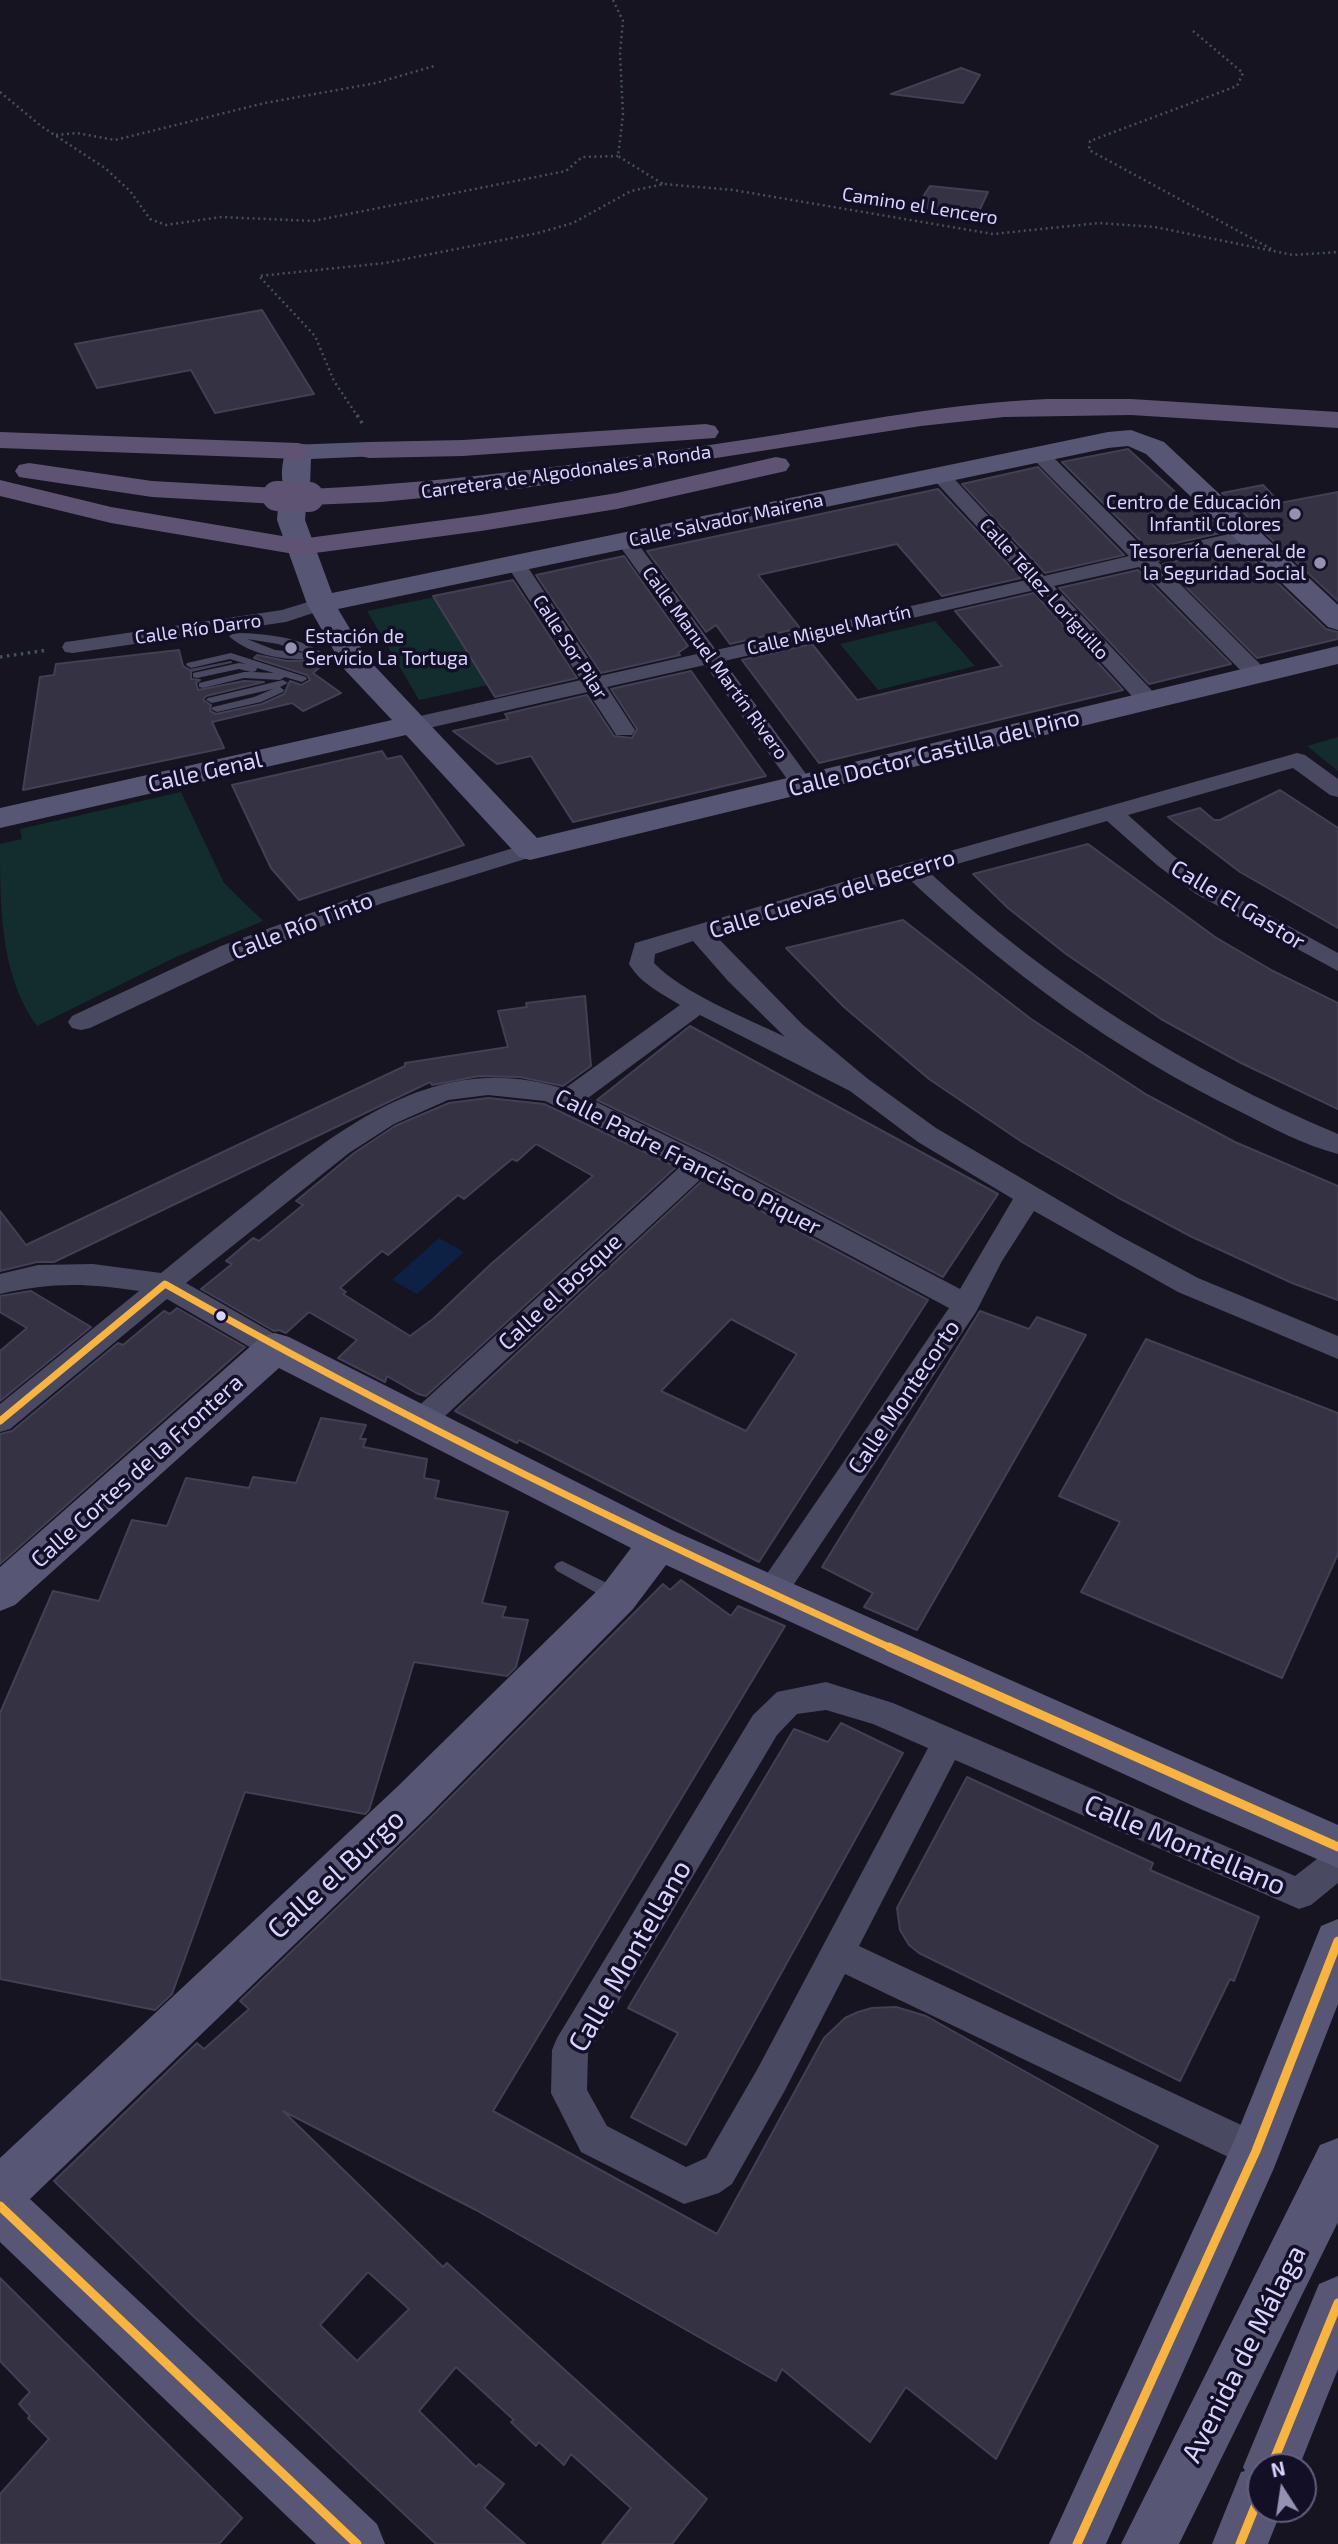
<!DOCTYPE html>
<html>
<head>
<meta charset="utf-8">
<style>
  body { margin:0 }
  #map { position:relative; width:1338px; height:2544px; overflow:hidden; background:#161421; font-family:"Exo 2",sans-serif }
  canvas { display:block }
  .north { position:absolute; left:1247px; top:2453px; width:70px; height:70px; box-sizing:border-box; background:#130f26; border:2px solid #625e7d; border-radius:50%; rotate:348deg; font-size:19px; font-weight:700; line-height:28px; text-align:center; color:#d9d4ff }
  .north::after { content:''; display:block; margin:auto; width:24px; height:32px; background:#9591b1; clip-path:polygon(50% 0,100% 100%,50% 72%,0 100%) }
</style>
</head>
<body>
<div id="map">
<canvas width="1338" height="2544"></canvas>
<div class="north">N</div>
</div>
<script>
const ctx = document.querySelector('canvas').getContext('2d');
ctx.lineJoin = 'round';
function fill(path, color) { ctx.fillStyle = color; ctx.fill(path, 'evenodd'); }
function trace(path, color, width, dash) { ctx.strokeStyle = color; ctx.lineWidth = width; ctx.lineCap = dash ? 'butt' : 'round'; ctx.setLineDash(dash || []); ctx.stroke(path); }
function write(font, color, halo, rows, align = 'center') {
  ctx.font = font + ' "Exo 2",sans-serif'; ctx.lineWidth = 7; ctx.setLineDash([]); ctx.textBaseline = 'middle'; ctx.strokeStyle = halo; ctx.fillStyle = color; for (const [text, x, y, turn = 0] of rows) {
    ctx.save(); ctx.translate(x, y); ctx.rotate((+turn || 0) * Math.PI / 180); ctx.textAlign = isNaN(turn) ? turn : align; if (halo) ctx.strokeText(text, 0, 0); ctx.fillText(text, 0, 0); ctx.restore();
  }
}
const green = new Path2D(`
  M434 597 488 685 419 700 367 611Z
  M935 621 975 666 878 690 840 644Z
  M1338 737V771L1307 746Z
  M181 792 224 883 263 921 176 957 37 1026C0 976 0 906 0 844L22 839 20 829Z`);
const water = new Path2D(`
  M439 1238 464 1252 417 1294 392 1280Z`);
const building = new Path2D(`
  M961 68 980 75 963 103 891 94Z
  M930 186 988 192 976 218 915 209Z
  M262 310 314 394 215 413 191 370 97 388 75 344Z
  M1128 449 1184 500 1190 499 1225 532 1149 549 1062 462Z
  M1038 467 1124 555 1045 573 962 484Z
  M1263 485 1280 503 1338 492V601L1222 493Z
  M938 489 1021 578 942 596 897 544 758 575 800 628 730 644 716 625 706 632 647 551Z
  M1239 546 1326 629 1338 632V639L1257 658 1163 564Z
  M624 556 688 646 678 653 680 655 601 673 536 575Z
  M1138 570 1231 664 1149 684 1059 588Z
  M513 580 577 678 495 697 433 596Z
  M1034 593 1123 690 819 763 742 660 812 644 857 700 1002 666 955 611Z
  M179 650 183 666 190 670 231 662 191 671V679L200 680 196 683 198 690 244 681 264 682 206 696 203 700 211 705 210 711 216 714 262 704 284 694 290 681 301 685 310 680 307 675 254 658 257 655 287 661 322 660 325 663 313 673 341 693 303 711 292 703 212 722 224 748 23 790 40 677 54 675 56 664Z
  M691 671 766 776 573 822 531 756 497 764 453 731 508 719 505 714 587 695 614 736 632 738 637 729 611 689Z
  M382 751 387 759 401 756 464 845 299 900 271 868 232 785Z
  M1280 790 1338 828V928L1240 872 1168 817 1200 808 1214 820H1220Z
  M1088 844 1215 937 1273 971 1338 1003V1109L1241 1063 1161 1019 1066 954 1008 908 973 874Z
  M903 920 1031 1019 1147 1095 1235 1142 1338 1186V1300L1292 1283 1190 1236 1117 1197 1022 1142 929 1079 844 1007 786 948Z
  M585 996 591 1066 563 1086 520 1077 479 1076 432 1085 430 1082 54 1262H37L0 1271V1211L26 1245 405 1066V1063L508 1047 498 1011 527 1007 526 1003Z
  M690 1026 998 1194 943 1277 711 1155 597 1100Z
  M488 1098 544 1104 676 1167 426 1396 418 1394 387 1376 385 1382 338 1358 357 1340 309 1312 286 1333 279 1330 274 1331 201 1289 232 1264 226 1261 253 1238 259 1241 303 1205 296 1201 354 1153 395 1126 449 1103ZM536 1144 593 1176 491 1264 433 1319 410 1336 343 1294 346 1292 340 1288 382 1251 388 1255 458 1195 464 1199 512 1159 517 1161Z
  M703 1180 928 1300 759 1562 539 1450 519 1440 517 1443 455 1411ZM731 1319 797 1354 746 1431 661 1391Z
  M31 1291 91 1327 0 1401V1351L27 1328 0 1312V1296Z
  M177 1308 245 1347 0 1564V1434L12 1431 118 1343 123 1345 164 1311 170 1314Z
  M980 1311 1029 1329 1037 1317 1086 1335 917 1630 864 1607 873 1593 822 1567Z
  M1146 1339 1338 1413V1554L1282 1678 1081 1592 1120 1522 1059 1496Z
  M321 1418 366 1425 360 1439H366L363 1447 427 1459 424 1478 439 1481 435 1498 508 1512 482 1603 506 1607 502 1617 528 1620 516 1667 507 1676 414 1662 369 1810 365 1814 245 1792 172 1994 155 2010 0 1979V1713L53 1591 99 1601 132 1520 167 1526 186 1478 249 1488 253 1477 296 1483Z
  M681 1580 731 1616 738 1606 785 1626 493 2111 717 2234 824 2038 845 2018 858 2012 872 2008 896 2007 926 2016 1158 2146 996 2459 906 2387 870 2442 782 2369 776 2381 476 2210 283 2111 443 2267 447 2263 707 2499 672 2544H602L631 2508 571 2454 564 2465 539 2442 536 2446 511 2422 514 2420 456 2367 419 2411 476 2467 479 2464 504 2484 484 2508 525 2544H436L189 2312 54 2181 197 2043 204 2049 249 2009 240 2001 430 1818 663 1584 670 1590ZM368 2272 409 2309 357 2361 320 2325Z
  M841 1723 903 1753 686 2145 631 2117 678 2033 628 2008 794 1729 828 1742Z
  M967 1777 1153 1863 1150 1870 1259 1917 1234 1981 1230 1979 1180 2081 919 1953 909 1945 900 1930 897 1908Z
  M0 2278 242 2518 219 2544H0V2494L49 2439 28 2418 30 2416 19 2404 30 2392 0 2361Z`);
const pathFar1 = new Path2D(`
  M613 0 623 21 620 53 623 115 618 156 663 184
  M1193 31 1243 73 1237 86 1090 141 1089 150 1275 251
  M0 92 41 126 105 168 130 191 150 219 166 225 221 217 313 221 566 171 582 157 618 156
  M56 135 77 133 115 140 265 103 376 83 434 66
  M358 417 334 381 315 336 259 276 385 263 538 233 573 223 631 191 664 184 733 190 993 234 1099 223 1155 227 1293 255 1338 252`);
const path = new Path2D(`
  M357 415 364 426
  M0 657 48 650`);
const lane = new Path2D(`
  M234 633C262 633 303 637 325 655L324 657C295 663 251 657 229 636ZM247 639 278 644 306 653 275 650Z
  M231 653 306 677 307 679 302 682 285 677 280 680 244 678 203 688 199 687V683L244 672H251L239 669 197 678 193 677V673L239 663 246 664 230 659 191 668 186 665 187 663ZM257 668 274 673 252 672 256 671Z
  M283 680 288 683 280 687 284 690 283 692 261 702 217 712 211 709 213 707 254 697 273 689 212 703 206 700 208 698Z
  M562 1561 623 1591 625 1596 623 1601 617 1602 611 1601 557 1571 554 1567 557 1563Z`);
const street = new Path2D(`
  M1039 448 1046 450 1148 552 1247 530 1254 532 1257 536 1254 540 1158 562 1266 670 1269 675 1266 680H1250L1139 567 1054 586 1157 696 1160 701 1157 706H1141L1035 590 724 661 814 785 811 790H795L705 665 607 687 635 730 632 735H616L588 692 411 732 403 730 400 725 403 720 411 718 581 680 506 564 509 560H523L600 676 697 654 616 541 619 537H633L716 650 1026 580 933 479 930 475 933 471H947L1044 576 1129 556 1032 458 1029 454 1032 450Z
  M321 598 328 600 332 604 328 608 286 622 73 653 65 652 62 647 65 642 73 641 282 610Z
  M1297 753 1305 755 1338 779V797L1330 795 1293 768 1128 815 1174 856 1212 884 1338 953V971L1196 894 1158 866 1107 821 929 872C1051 984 1186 1070 1338 1134V1154C1304 1145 1272 1128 1241 1112 1117 1052 1008 972 908 878L714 934 803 1025 868 1079 936 1128 1118 1235 1198 1278 1338 1336V1359L1178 1292 1034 1211 1002 1261 976 1312 782 1602 771 1606 760 1602 755 1593 760 1584 949 1308 703 1177 431 1429 421 1432 411 1429 406 1421 411 1413 681 1166 545 1101 488 1095 448 1100 394 1124 349 1153 186 1283 285 1340 289 1348 285 1356 275 1359 265 1356 167 1299 10 1429 0 1432V1404L139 1291C87 1283 51 1282 0 1294V1274L38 1265 93 1264 161 1273C194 1246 227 1219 261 1192 350 1120 444 1050 564 1089L680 1005C661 993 641 984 629 964L635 943 904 864ZM693 941 728 981 785 1037C747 1018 682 993 654 963L655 954ZM700 1015 850 1091 918 1142 1013 1199 960 1289 710 1157 588 1098Z
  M530 843 538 845 542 850 538 855 383 903 239 958 90 1028 81 1030 72 1028 68 1022 72 1016 221 946 365 893Z
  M826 1682 893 1703 1295 1876 1326 1852 1338 1848V1883L1311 1905 1299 1909 955 1760 859 1946 1269 2138 1275 2151 1269 2164 1256 2169 1243 2164 845 1974 784 2092 732 2184 719 2193 684 2204 581 2152 551 2093 552 2050 557 2038 753 1715 777 1692ZM826 1710 873 1724 928 1748 758 2068 706 2158 686 2167 607 2126 587 2090 588 2053 777 1735 797 1714Z`);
const secondary = new Path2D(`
  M1131 430 1164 442 1338 605V630L1328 627 1146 454 1128 446 1108 448 338 609 368 659 537 838 1338 646V664L530 860 519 857 406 735 0 828V808L392 720 345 670 307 604 277 520 278 507 282 501 292 499 302 501 306 507 305 520 332 593 1108 432Z
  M369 442 378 444 382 450 378 456 311 459 310 485 306 491 296 493 286 491C279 481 282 455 289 445Z
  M275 1333 289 1337 674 1531 1338 1825V1868L1196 1807 666 1565 633 1609 428 1816 30 2199 377 2524 385 2544H316L0 2242V2158L396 1788 603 1585 631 1548 279 1368 15 1605 0 1611V1567L261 1337Z
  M1338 1919V2004L1274 2168 1106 2544H1049L1234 2141 1321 1926Z
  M1338 2138V2222L1179 2544H1121L1320 2145Z
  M1338 2276V2369L1299 2467H1261V2509H1282L1268 2544H1212L1241 2472 1245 2471 1243 2467 1319 2284Z`);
const primary = new Path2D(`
  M1047 399H1131L1338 412V428L1131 415 1004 417 921 426 524 488 381 502 309 505 299 503 295 497 299 491 309 489C462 482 612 460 763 437 857 422 951 403 1047 399Z
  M706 424 715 426 719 432 715 438 463 456 369 458 360 456 356 450 360 444 369 442 463 440Z
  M0 432 298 443 307 445 311 451 307 457 298 459 0 448Z
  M776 457 786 459 790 465 786 471 617 509 481 531 300 555 111 523 0 496V480L111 507 300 539 481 515 617 493Z
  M29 463 152 481 277 488 287 490 291 496 287 502 277 504 152 497 19 477 15 471 19 465Z`);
const primaryBridge = new Path2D(`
  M277 496 309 497`);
const bus1Far1 = new Path2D(`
  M0 1421 165 1284C401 1418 645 1536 893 1649`);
const bus1 = new Path2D(`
  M889 1647 1338 1847
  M0 2206 357 2544
  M1271 2467 1338 2303
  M1077 2544 1256 2151 1338 1941
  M1240 2544 1261 2492`);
const markers = [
  [1295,514,7,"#9591b1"],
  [1320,563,7,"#9591b1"],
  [291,648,7,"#9591b1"],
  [221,1316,6,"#d9d4ff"]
];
const farStreetnames = [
  ["Camino el Lencero",920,206,9],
  ["Carretera de Algodonales a Ronda",566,472,-8],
  ["Calle Salvador Mairena",726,520,-12],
  ["Calle Téllez Loriguillo",1044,589,48],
  ["Calle Río Darro",198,629,-8],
  ["Calle Miguel Martín",829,630,-13],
  ["Calle Sor Pilar",570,647,57],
  ["Calle Manuel Martín Rivero",715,663,54]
];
const farPoinames = [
  ["Centro de Educación",1281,503],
  ["Infantil Colores",1281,525],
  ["Tesorería General de",1306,552],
  ["la Seguridad Social",1306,574],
  ["Estación de",305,637,"left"],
  ["Servicio La Tortuga",305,659,"left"]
];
const streetNames = [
  ["Calle Doctor Castilla del Pino",934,753,-14],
  ["Calle Genal",205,772,-13],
  ["Calle Cuevas del Becerro",832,894,-17],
  ["Calle El Gastor",1238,905,31],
  ["Calle Río Tinto",302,926,-21],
  ["Calle Padre Francisco Piquer",688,1162,27],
  ["Calle el Bosque",560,1292,-43],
  ["Calle Montecorto",904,1397,-56],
  ["Calle Cortes de la Frontera",137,1471,-42]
];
const nearStreetnames = [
  ["Calle Montellano",1185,1845,23],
  ["Calle el Burgo",336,1874,-43],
  ["Calle Montellano",630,1956,-60],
  ["Avenida de Málaga",1244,2354,-63]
];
fill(green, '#132c2d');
fill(water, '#0d2144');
fill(building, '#343243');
trace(building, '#433f54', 2);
trace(pathFar1, '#44505f', 2.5, [2, 3.5]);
trace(path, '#44505f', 3.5, [2.5, 4.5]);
fill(lane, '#4a4962');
fill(street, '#4a4962');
fill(secondary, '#575674');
fill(primary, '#5e5373');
trace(primaryBridge, '#5e5373', 30);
trace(bus1Far1, '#f9b43e', 7);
trace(bus1, '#f9b43e', 9);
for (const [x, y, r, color] of markers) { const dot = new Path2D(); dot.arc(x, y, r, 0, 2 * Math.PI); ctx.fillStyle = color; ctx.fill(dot); trace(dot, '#130f26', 2.5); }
write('19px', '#d9d4ff', '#130f26', farStreetnames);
write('19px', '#d9d4ff', '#130f26', farPoinames, 'right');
write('23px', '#d9d4ff', '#130f26', streetNames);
write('28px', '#d9d4ff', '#130f26', nearStreetnames);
</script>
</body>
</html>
